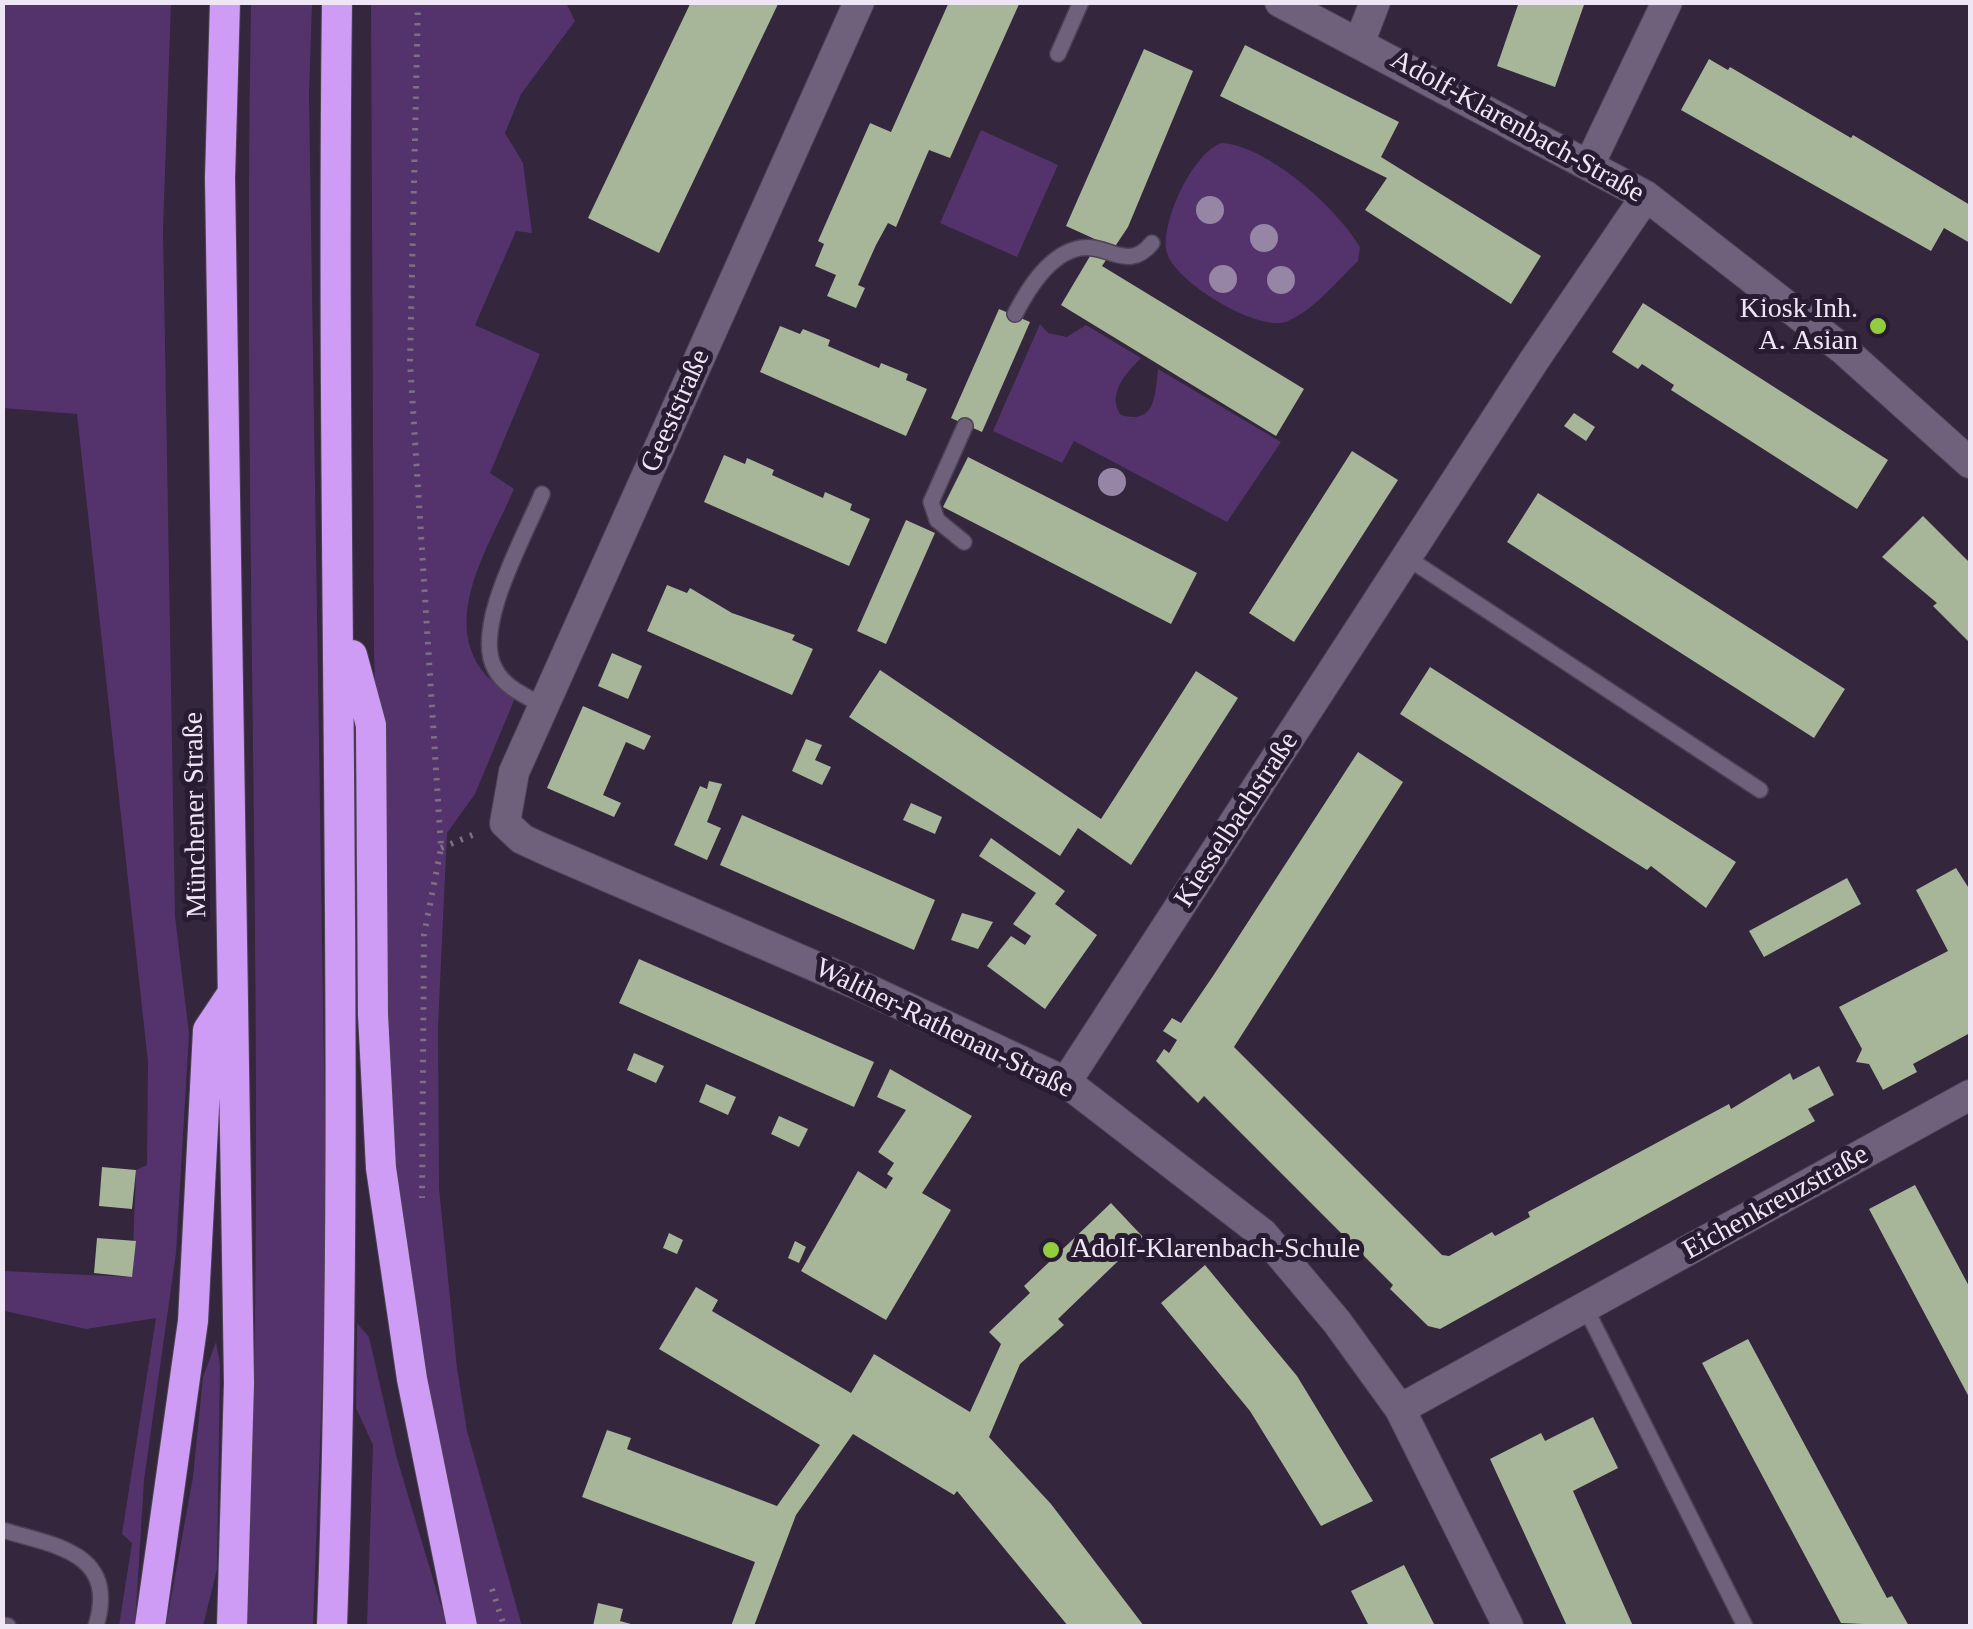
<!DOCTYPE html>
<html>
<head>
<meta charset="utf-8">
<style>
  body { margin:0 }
  #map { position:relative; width:1973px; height:1629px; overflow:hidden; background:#33263d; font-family:"Times New Roman",serif }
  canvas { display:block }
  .frame { position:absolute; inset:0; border:5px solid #eee6f5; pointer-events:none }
</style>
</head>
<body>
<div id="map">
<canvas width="1973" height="1629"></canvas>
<div class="frame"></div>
</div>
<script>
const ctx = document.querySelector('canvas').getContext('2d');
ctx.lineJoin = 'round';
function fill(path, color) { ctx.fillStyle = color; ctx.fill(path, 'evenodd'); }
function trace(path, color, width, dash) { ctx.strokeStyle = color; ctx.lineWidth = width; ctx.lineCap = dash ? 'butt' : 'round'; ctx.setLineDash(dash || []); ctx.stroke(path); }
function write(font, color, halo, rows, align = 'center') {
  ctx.font = font + ' "Times New Roman",serif'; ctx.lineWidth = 10; ctx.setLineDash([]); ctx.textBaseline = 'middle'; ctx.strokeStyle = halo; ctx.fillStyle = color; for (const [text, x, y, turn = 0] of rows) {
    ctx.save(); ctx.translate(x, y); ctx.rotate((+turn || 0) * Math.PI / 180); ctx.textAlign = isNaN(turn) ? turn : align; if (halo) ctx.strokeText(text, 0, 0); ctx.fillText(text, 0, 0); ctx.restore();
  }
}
const green = new Path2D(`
  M312 2 309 95 327 1260 313 1626H247C270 1085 241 544 251 3Z
  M2 3H171L163 229 175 916 189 1034 176 1253 144 1480 135 1626H119L132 1543 122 1534 156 1318 86 1329 5 1311 3 1271 132 1277 136 1170 147 1165 148 1062 77 414 3 408Z
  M371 3H566L575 21 521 94 505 133 523 163 532 233 516 231 475 325 540 354 490 473 514 489C491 543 440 618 484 673 492 683 506 690 515 698L475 794 447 833 438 1026 439 1188 457 1368 467 1431 522 1626H475L443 1504 397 1217 380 872 374 648Z
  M981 130 1058 165 1017 257 940 223Z
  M1222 143C1268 146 1337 208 1360 247L1358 261C1338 280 1314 310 1288 321 1260 334 1175 282 1167 253 1159 225 1193 151 1222 143Z
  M1040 324 1048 333 1067 337 1086 325 1141 358C1126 373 1106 395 1121 415 1156 425 1155 395 1158 369L1281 442 1227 522 1074 441 1062 463 993 431Z
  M357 1323 369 1337 396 1455 447 1626H367L373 1445 356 1408Z
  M216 1342 220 1365 217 1569 203 1626H166L193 1477 203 1377Z`);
const building = new Path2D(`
  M691 2H779L659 253 588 218Z
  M949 2H1020L950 158 929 150 896 227 888 223 876 245 858 285 865 288 856 308 827 296 836 275 815 266 824 244 818 241 870 123 891 132Z
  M1519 2H1585L1555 87 1497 66Z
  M1245 45 1399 122 1381 157 1541 256 1511 304 1365 210 1387 178 1220 96Z
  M1144 49 1193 71 1128 227 1102 266 1304 389 1276 436 1061 305 1099 241 1066 226Z
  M1709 59 1728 70 1730 67 1851 138 1853 135 1970 205V243L1944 228 1931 251 1681 110Z
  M1643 303 1888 460 1857 509 1671 390 1674 385 1642 364 1638 369 1612 352Z
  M999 309 1030 322 982 432 951 418Z
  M780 326 800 334 803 329 830 340 828 346 879 368 881 363 908 374 906 380 927 389 906 436 760 372Z
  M1574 413 1595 427 1586 441 1564 426Z
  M1352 451 1398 480 1294 642 1249 613Z
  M724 455 745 464 747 458 774 470 772 475 823 498 825 492 852 504 850 510 870 519 849 566 704 502Z
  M968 457 1197 573 1171 624 943 507Z
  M1538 493 1845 689 1814 738 1507 542Z
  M1923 516 1970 563V643L1933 606 1937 603 1882 557Z
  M906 520 935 533 886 644 857 631Z
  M667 585 687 593 690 588 732 613 795 635 792 640 813 649 792 695 647 631Z
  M612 653 642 666 628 699 598 686Z
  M1430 667 1736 862 1706 908 1651 866 1647 870 1400 714Z
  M880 670 1101 819 1196 671 1238 698 1131 865 1078 828 1060 856 849 717Z
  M583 706 651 736 644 750 626 742 603 795 621 803 614 817 547 788Z
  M806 739 822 745 815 760 831 767 822 785 792 771Z
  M1358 752 1403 782 1234 1047 1442 1255 1449 1256 1492 1232 1495 1236 1530 1217 1528 1212 1729 1104 1731 1109 1790 1073 1793 1080 1819 1066 1834 1095 1808 1109 1815 1121 1440 1329 1428 1326 1390 1289 1393 1285 1204 1096 1198 1103 1156 1061 1164 1049 1169 1053 1177 1040 1163 1031 1172 1018 1181 1023 1213 976Z
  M709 781 722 784 707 822 721 828 707 860 674 845 700 786 707 789Z
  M911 803 942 817 935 834 903 820Z
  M742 815 935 900 914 950 720 865Z
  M991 838 1065 891 1055 904 1097 935 1045 1009 987 966 1011 936 1025 945 1031 936 1013 924 1036 893 979 856Z
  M1956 868 1970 890V1033L1913 1064 1917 1072 1883 1090 1869 1064 1856 1062 1862 1049 1839 1007 1948 951 1916 890Z
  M1847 878 1861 904 1764 957 1749 931Z
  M962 913 993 922 978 949 951 940Z
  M639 959 874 1062 854 1107 619 1003Z
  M634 1053 664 1066 656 1083 627 1070Z
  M890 1069 972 1116 922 1193 951 1210 886 1320 801 1271 858 1171 886 1189 893 1178 887 1174 894 1163 878 1152 906 1110 877 1097Z
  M706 1084 736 1097 728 1115 699 1102Z
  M779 1116 808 1129 799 1147 771 1134Z
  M102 1167 136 1170 132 1209 99 1206Z
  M1915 1185 1970 1288V1399L1869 1209Z
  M1111 1203 1143 1237 1058 1319 1064 1325 1020 1364 989 1437 1051 1504 1144 1626H1068L957 1491 954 1495 853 1434 796 1515 754 1626H731L755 1562 582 1497 607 1430 631 1438 627 1449 777 1506 820 1445 659 1349 696 1287 718 1300 712 1311 851 1393 874 1354 970 1412 1001 1344 989 1332 1030 1293 1024 1286Z
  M669 1233 683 1240 677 1254 663 1248Z
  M97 1238 136 1241 132 1277 94 1273Z
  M795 1241 806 1247 799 1263 788 1258Z
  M1205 1265 1297 1376 1373 1501 1321 1526 1250 1411 1161 1303Z
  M1748 1339 1887 1598 1892 1596 1909 1626 1841 1623 1702 1363Z
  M1593 1417 1618 1468 1573 1491 1633 1626H1567L1490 1459 1541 1433 1545 1441Z
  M1404 1565 1435 1626H1369L1351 1591Z
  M598 1603 623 1609 620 1621 638 1626H593Z`);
const path = new Path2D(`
  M418 2 410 362 441 848 424 935 422 1198
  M441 848 477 833
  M492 1589 504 1626`);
const lane = new Path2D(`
  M1058 54 1081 2
  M1015 314C1028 289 1049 254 1080 248 1108 243 1128 273 1152 243
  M542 494C525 536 472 628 495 669 505 688 526 696 544 706
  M964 542 937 520 931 502 965 426
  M1409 559 1760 790
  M1586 1309 1745 1626
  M2 1530C57 1546 118 1553 96 1626
  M2 1625 8 1626`);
const street = new Path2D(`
  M859 2 514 772 505 823 522 839 548 851 861 986 1066 1082 1263 1234 1337 1322 1400 1409 1508 1626
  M1280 2 1646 196 1845 351 1970 463
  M1360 41 1375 2
  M1590 163 1667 2
  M1066 1082 1535 359 1646 196
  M1400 1409 1970 1095`);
const highway = new Path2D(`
  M225 2 220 178 239 1383 232 1626
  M352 655 371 725 373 1015 381 1168 412 1379 462 1626
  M150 1626 193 1321 208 1030 232 994
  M332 1626C352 1085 330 544 337 2`);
const trees = [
  [1210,210],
  [1264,238],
  [1223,279],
  [1281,280],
  [1112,482]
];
const markers = [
  [1878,326,10,"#91cd3f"],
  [1051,1250,10,"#91cd3f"]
];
const streetNames = [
  ["Adolf-Klarenbach-Straße",1517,127,29],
  ["Geeststraße",676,411,-66],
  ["Münchener Straße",196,815,-91],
  ["Kiesselbachstraße",1237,820,-57],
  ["Walther-Rathenau-Straße",944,1029,26],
  ["Eichenkreuzstraße",1776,1203,-29]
];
const poiNames = [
  ["Kiosk Inh.",1858,310],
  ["A. Asian",1858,342],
  ["Adolf-Klarenbach-Schule",1071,1250,"left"]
];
fill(green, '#54336c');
fill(building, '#a7b698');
trace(lane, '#4d4255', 18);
trace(street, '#4d4255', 32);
trace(highway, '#4d4255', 32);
trace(path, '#7b7084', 6, [2.5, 8]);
trace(lane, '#6f607b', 15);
trace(street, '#6f607b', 30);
trace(highway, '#ce9cf5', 30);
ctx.fillStyle = '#9685a4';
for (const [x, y] of trees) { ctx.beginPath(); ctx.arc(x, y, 14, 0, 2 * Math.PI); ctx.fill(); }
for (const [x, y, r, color] of markers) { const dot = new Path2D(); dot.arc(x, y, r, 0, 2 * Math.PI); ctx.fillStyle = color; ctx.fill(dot); trace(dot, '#291c32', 4); }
write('28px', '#eee6f5', '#291c32', streetNames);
write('28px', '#eee6f5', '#291c32', poiNames, 'right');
</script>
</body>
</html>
